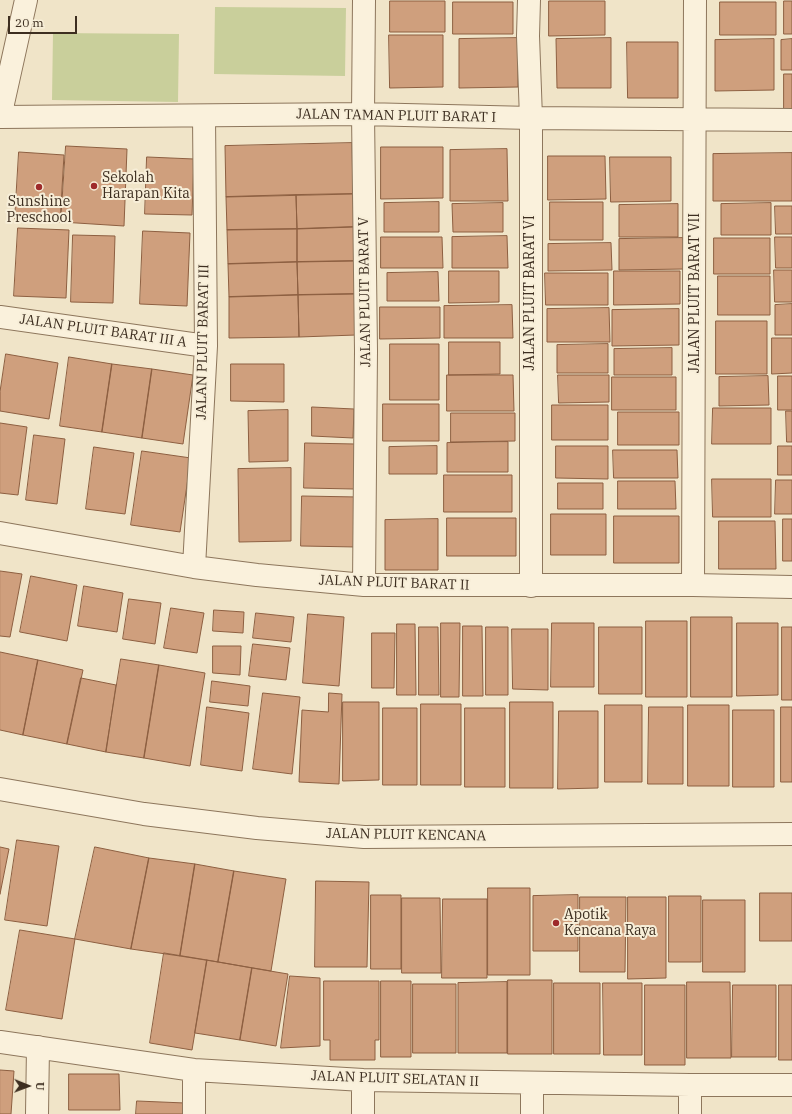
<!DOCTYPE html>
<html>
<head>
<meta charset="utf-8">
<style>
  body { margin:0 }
  #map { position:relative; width:792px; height:1114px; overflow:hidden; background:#f0e4c8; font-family:"IBM Plex Serif",serif }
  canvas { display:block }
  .north { position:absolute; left:8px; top:1066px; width:40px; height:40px; -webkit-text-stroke:3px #f7eed8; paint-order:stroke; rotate:91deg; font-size:11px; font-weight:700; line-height:16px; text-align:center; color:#3d2e20 }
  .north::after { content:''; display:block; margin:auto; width:14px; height:18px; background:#3d2e20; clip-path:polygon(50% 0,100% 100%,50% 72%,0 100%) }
  .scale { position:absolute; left:8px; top:16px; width:69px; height:18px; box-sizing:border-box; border:2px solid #3d2e20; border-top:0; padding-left:5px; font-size:12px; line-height:14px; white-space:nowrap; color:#3d2e20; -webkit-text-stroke:3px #f7eed8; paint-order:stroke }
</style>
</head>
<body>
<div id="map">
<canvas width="792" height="1114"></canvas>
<div class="north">U</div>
<div class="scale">20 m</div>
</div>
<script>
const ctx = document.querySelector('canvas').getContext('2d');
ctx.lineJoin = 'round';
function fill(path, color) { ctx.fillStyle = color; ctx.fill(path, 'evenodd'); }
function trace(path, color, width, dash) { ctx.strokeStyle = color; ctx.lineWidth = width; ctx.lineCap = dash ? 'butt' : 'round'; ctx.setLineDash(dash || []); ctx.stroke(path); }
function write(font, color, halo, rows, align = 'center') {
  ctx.font = font + ' "IBM Plex Serif",serif'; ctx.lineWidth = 4; ctx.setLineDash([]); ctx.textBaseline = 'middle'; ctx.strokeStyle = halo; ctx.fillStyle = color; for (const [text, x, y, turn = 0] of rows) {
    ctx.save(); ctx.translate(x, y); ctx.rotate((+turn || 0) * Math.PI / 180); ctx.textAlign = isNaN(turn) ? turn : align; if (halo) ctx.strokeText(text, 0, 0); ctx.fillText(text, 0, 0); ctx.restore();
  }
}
const green = new Path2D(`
  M215 7 346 8 345 76 214 74Z
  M53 33 179 34 178 102 52 100Z`);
const building = new Path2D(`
  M390 1H445V32H390Z
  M549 1H605V35L549 36Z
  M784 1H792V34H784Z
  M453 2H513V34H453Z
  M720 2H776V35H720Z
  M389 35H443V87L390 88Z
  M518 38V87L459 88V39Z
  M611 38V88H557L556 39Z
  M774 39V90L715 91V40Z
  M792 39V70H781V40Z
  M627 42H678V98H628Z
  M784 74H792V110H784Z
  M352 143 353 194 226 197 225 146Z
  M66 146 127 149 124 226 61 222Z
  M381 147H443V198L381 199Z
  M507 149 508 201H450V150Z
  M19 152 64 155 60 222 15 219Z
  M792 153V201H713V154Z
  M548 156H605L606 199 548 200Z
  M147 157 194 159 192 215 145 214Z
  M610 157H671V201L611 202Z
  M353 194 354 227 297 229 296 195Z
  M296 195 297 229 227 230 226 197Z
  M439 202V232H384V203Z
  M550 202H603V240H550Z
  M503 203V232H453L452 204Z
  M771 203V235H721V204Z
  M678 204V237H619V205Z
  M775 206H792V234H776Z
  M354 227 355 261 297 262V229Z
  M18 228 69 230 66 298 14 296Z
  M297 229V262L228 264 227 230Z
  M143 231 190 233 187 306 140 304Z
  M73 235 115 236 113 303 71 302Z
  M507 236 508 268H452V237Z
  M381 237H442L443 268H381Z
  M775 237H792V268H776Z
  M683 238 684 269 619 270V239Z
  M714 238H770V274H714Z
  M611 243 612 270 548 271V244Z
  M355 261V294L298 295 297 262Z
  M297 262 298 295 229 297 228 264Z
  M774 270H792V302H775Z
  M449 271H499V302L449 303Z
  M614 271H680V304L614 305Z
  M438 272 439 301H387V273Z
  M545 273H608V305H546Z
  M718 276H770V315H718Z
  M355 294 356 335 299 337 298 295Z
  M298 295 299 337 229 338V297Z
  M792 304V335H775V305Z
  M512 305 513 338H444V306Z
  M380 307H440V338L380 339Z
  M609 308 610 342H547V309Z
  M679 309V345L612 346V310Z
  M716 321H767V374H716Z
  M772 338H792V373L772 374Z
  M449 342H500V374L449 375Z
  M390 344H439V400H390Z
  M608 344V373H557V345Z
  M672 348V375H614V349Z
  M6 354 58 363 49 419 0 411V392Z
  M69 357 112 364 102 432 60 426Z
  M112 364 152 369 142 438 102 432Z
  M231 364H284V402L231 401Z
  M152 369 193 375 183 444 142 438Z
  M447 375H513L514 411H447Z
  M558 375H609V402L559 403Z
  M768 376 769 405 719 406V377Z
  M778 376H792V410H778Z
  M612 377H676V410H612Z
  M383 404H439V441H383Z
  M552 405H608V440H552Z
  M312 407 354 409 353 438 312 436Z
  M713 408H771V444H712Z
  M288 410V461L249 462 248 411Z
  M786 411H792V442H787Z
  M618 412H679V445H618Z
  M451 413H515V441L451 442Z
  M0 423 27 427 18 495 0 493Z
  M34 435 65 439 57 504 26 500Z
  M508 442V472H447V443Z
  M305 443 355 444 354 489 304 488Z
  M437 446V474H389V447Z
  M556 446H608V479L556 478Z
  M778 446H792V475H778Z
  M94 447 134 453 125 514 86 509Z
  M613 450H677L678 478H614Z
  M142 451 191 458 180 532 131 525Z
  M291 468V541L239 542 238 469Z
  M444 475H512V512H444Z
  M712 479H771V517H713Z
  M776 480H792V514H775Z
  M618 481H675L676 509H618Z
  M558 483H603V509H558Z
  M302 496 358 497 357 547 301 546Z
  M551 514H606V555H551Z
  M614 516H679V563H614Z
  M447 518H516V556H447Z
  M438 519V570H385V520Z
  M783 519H792V561H783Z
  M719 521H775L776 569H719Z
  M0 571 22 574 10 637 0 636Z
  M31 576 77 585 67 641 20 632Z
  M84 586 123 593 117 632 78 626Z
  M129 599 161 603 155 644 123 639Z
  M171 608 204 613 197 653 164 648Z
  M214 610 244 612 243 633 213 631Z
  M256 613 294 617 291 642 253 638Z
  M308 614 344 617 339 686 303 683Z
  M691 617H732V697H691Z
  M646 621H687V697H646Z
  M441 623H460L459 697H441Z
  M552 623H594V687H551Z
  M737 623H778V695L737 696Z
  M397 624H415L416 695H397Z
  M463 626H482L483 696H463Z
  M419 627H438L439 695H419Z
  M486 627H508V695H486Z
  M599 627H642V694H599Z
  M782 627H792V700H782Z
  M512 629H548V690L513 689Z
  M372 633H395L394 688H372Z
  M253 644 290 648 286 680 249 676Z
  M213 646H241L240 675 213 673Z
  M0 652 38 660 23 735 0 730Z
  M121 659 159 665 144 758 106 752Z
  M38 660 83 670 67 744 23 735Z
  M159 665 205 673 190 766 144 758Z
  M81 678 116 685 106 752 67 744Z
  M212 681 250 686 248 706 210 702Z
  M263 693 300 697 292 774 253 769Z
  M329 693 342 694 339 784 299 782 302 710 328 712Z
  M343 702H379V780L343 781Z
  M510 702H553V788H510Z
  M421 704H461V785H421Z
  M605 705H642V782H605Z
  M688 705H729V786H688Z
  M207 707 249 713 242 771 201 765Z
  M649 707H683V784H648Z
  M781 707H792V782H781Z
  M383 708H417V785H383Z
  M465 708H505V787H465Z
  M733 710H774V787H733Z
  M559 711H598V788L558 789Z
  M17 840 59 846 47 926 5 920Z
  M0 847 9 849 0 894Z
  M95 847 149 858 131 949 75 939Z
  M149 858 195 864 180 956 131 949Z
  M195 864 234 871 218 962 180 956Z
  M234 871 286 879 271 971 218 962Z
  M316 881 369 882 367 967H315Z
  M488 888H530V975H488Z
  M760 893H792V941H760Z
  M371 895H401V969H371Z
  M578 895V951H533V896Z
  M669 896H701V962H669Z
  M580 897H626L625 972H580Z
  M628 897H666V978L628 979Z
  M402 898H440L441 973H402Z
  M443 899H487V978H442Z
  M703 900H745V972H703Z
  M20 930 75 939 62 1019 6 1010Z
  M164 953 207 960 192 1050 150 1043Z
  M207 960 252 968 240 1040 195 1033Z
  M252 968 288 974 276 1046 240 1040Z
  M290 976 320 978V1046L281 1048Z
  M508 980H552V1054H508Z
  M324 981H379V1040H375V1060H330V1040H324Z
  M381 981H411V1057H381Z
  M507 982V1053H458V983Z
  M687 982H730L731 1058H687Z
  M554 983H600V1054H554Z
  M603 983H642V1055H604Z
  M413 984H456V1053H413Z
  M645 985H685V1065H645Z
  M733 985H776V1057H732Z
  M779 985H792V1060H779Z
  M0 1070 14 1071 11 1114H0Z
  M69 1074H119L120 1110H69Z
  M137 1101 185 1103 184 1114H136Z`);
const minor = new Path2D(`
  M364 0 363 114 366 351 364 585
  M529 0 528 36 531 118V586
  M0 117 363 114 531 118 792 120
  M0 117 26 0
  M0 317 206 346
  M0 533 194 567 257 575 364 585H693L792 587
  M194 567 206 346 204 116
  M693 585 695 0
  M0 1042 194 1070 363 1080 690 1085H792
  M194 1070V1114
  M690 1085V1114
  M37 1114 38 1047
  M363 1114V1080
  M532 1114V1083`);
const tertiary = new Path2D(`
  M0 789 144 814 257 828 364 837 792 834`);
const markers = [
  [94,186,4,"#9e2a2b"],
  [39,187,4,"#9e2a2b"],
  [556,923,4,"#9e2a2b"]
];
const streetNames = [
  ["JALAN TAMAN PLUIT BARAT I",396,116,1],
  ["JALAN PLUIT BARAT V",365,292,-91],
  ["JALAN PLUIT BARAT VI",530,293,-90],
  ["JALAN PLUIT BARAT VII",695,293,-90],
  ["JALAN PLUIT BARAT III A",103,331,8],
  ["JALAN PLUIT BARAT III",203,342,-89],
  ["JALAN PLUIT BARAT II",394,583,2],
  ["JALAN PLUIT KENCANA",406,835,1],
  ["JALAN PLUIT SELATAN II",395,1079,2]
];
const poiNames = [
  ["Sekolah",102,178],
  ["Harapan Kita",102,194],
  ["Sunshine",39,202,"center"],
  ["Preschool",39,218,"center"],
  ["Apotik",564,915],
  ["Kencana Raya",564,931]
];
fill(green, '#c9cf9b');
fill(building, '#cf9f7d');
trace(building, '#8d5f41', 1);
trace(minor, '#8d765c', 24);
trace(tertiary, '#8d765c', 24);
trace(minor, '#faf1dc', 22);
trace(tertiary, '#faf1dc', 22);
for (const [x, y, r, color] of markers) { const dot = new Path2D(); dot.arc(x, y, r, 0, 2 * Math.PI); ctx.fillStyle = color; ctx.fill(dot); trace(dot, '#f7eed8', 1.5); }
write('14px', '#3d2e20', '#f7eed8', streetNames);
write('14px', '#3d2e20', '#f7eed8', poiNames, 'left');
</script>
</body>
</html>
